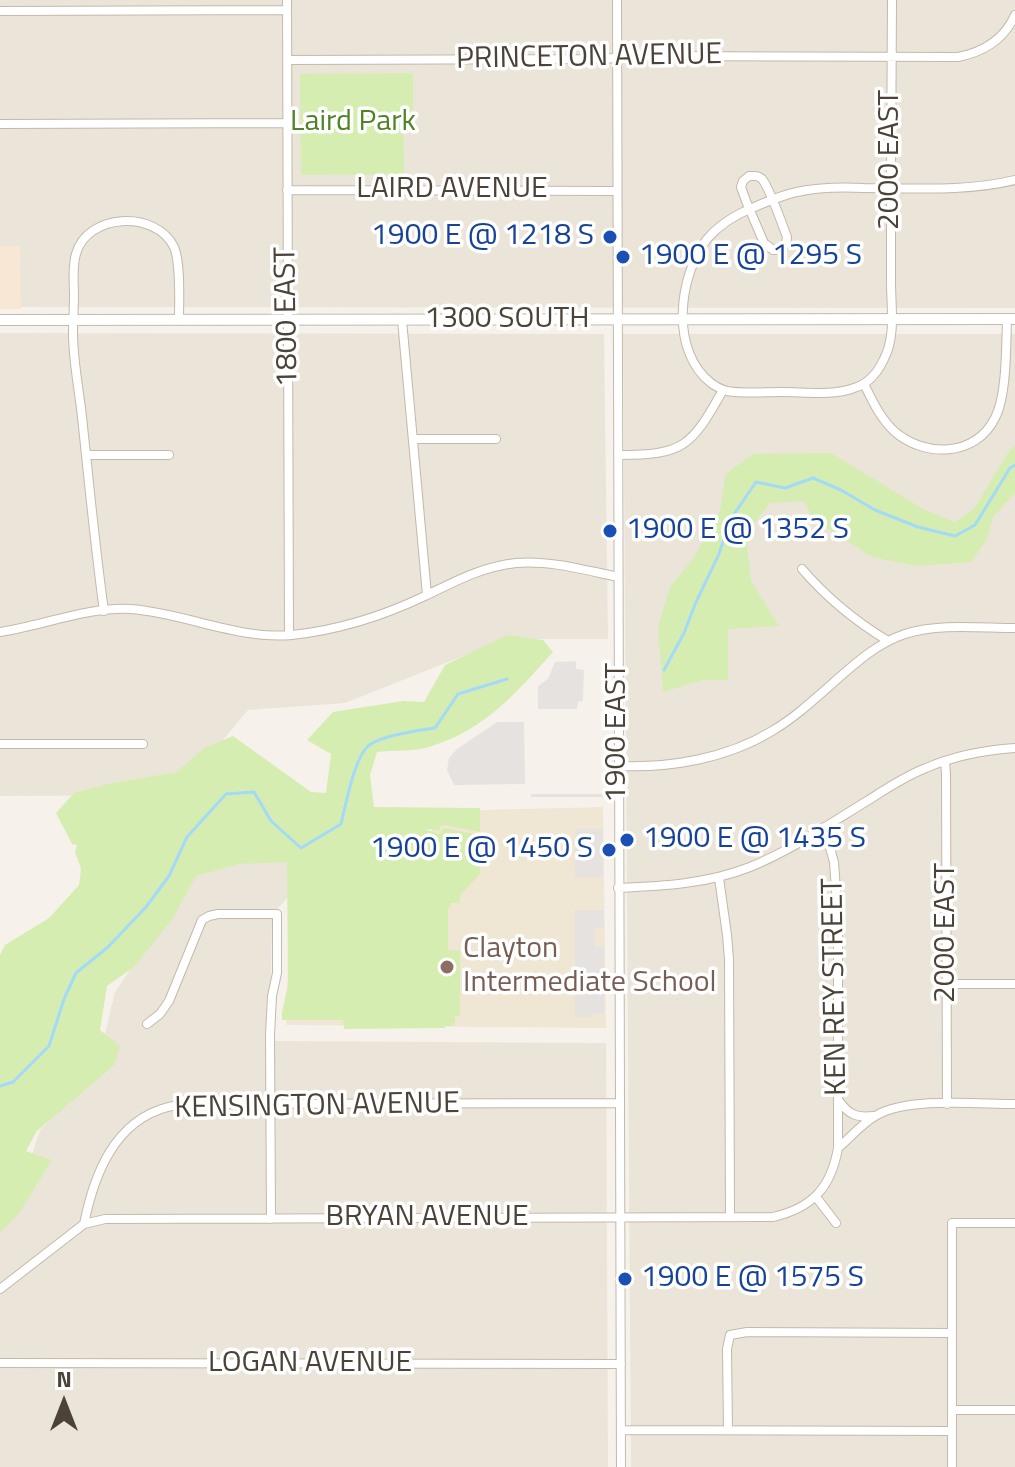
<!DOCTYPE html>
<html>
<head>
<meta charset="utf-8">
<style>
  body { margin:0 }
  #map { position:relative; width:1015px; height:1467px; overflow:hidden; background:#f6f2eb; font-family:"Titillium Web",sans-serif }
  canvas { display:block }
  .north { position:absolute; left:24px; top:1363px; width:80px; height:80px; -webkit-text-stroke:6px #fff; paint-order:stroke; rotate:0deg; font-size:22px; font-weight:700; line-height:32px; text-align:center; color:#4c4237 }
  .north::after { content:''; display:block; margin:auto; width:28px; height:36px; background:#4c4237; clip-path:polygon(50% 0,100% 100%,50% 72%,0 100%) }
</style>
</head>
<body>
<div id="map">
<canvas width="1015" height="1467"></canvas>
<div class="north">N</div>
</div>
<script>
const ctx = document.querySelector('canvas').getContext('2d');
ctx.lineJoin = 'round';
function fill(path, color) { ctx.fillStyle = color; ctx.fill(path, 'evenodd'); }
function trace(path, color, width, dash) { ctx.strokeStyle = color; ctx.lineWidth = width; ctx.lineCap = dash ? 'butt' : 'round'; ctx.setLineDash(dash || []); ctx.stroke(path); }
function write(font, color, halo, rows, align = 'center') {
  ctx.font = font + ' "Titillium Web",sans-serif'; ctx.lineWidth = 7; ctx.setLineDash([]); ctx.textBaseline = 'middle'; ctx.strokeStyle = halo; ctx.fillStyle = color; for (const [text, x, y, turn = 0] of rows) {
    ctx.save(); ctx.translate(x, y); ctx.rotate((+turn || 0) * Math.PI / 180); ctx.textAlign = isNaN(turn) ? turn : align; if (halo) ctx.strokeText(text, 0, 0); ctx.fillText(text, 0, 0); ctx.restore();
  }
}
const residential = new Path2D(`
  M0 0H1015V308L0 307Z
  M0 333 604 334 608 639H506L345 703 248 710 177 795 0 796Z
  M623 334H1015V1467H631Z
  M256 843 307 875 272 915 270 1041 606 1043 608 1467H0V1220L16 1204 40 1130 96 1072 115 992 208 854Z`);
const commercial = new Path2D(`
  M0 246H20L21 309H0Z`);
const education = new Path2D(`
  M603 807 606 1028 286 1025 290 909 412 869 442 811Z`);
const green = new Path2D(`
  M413 73V113L403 114 404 174 301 175 300 74Z
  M1015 445V493L993 517 987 539 971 562 916 566 872 557 813 519 804 501 770 503 754 523 747 548 751 581 779 626 728 629V680H703L663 692 658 628 670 587 693 559 720 511 726 474 753 454 831 453 923 509 955 522 974 509 1008 453Z
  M507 635 543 640 553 652C517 692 486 729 432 746 416 752 394 750 377 752L370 775 374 807 480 808V832L444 825 440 827 439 831 428 829 427 830 440 834 443 828 480 835V874L461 894 459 903H451L450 908H448V950L460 951V1016H455V1022L452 1026H445V1028L344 1029 343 1020H282V1012L288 984 287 862 239 864 196 876 173 918 134 967 107 986 100 1030 120 1046 114 1065 37 1131 26 1151 52 1160 19 1213 0 1233V955L5 945 49 918 79 885 81 869 75 852 77 845 72 844 56 813 74 793 112 783 177 772 204 748 233 736 311 792 326 793 331 754 307 740 333 712 403 701 424 702 445 665Z`);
const parking = new Path2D(`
  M576 661V669L584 670 583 701 578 702 577 709H538V686L548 679 555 662Z
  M497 722H524L525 784 454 785 447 770 449 758 457 749Z
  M531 794H605V797H531Z
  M576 829H603V877H575Z
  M575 910H604V928H595L594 946 604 947V1014H593L592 1017H575Z`);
const stream = new Path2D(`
  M664 670 684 633 696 602 719 554 730 520 756 482 785 488 813 478 841 490 875 510 918 527 955 536 975 525 1010 468 1015 465
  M0 1086 13 1082 49 1046 64 999 76 973 108 947 146 907 169 876 187 837 226 794 254 792 271 821 301 848 341 824C346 804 354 759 368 746 380 736 419 730 435 728L458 694 507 679`);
const minor = new Path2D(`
  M287 0 289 635
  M617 0 621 1467
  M892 0 891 178V197C891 225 891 253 891 282 891 307 896 336 884 359 878 372 868 384 854 388 833 396 805 392 782 392 764 392 745 394 727 391 721 389 716 387 711 383 670 351 678 277 707 239 719 225 735 215 752 208 766 202 782 195 797 192 819 187 841 187 864 188 914 188 966 192 1015 180
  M0 11 287 10
  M287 60 606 59 627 56 958 57C983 52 1004 40 1015 15
  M0 124 286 123
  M749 176C755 176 757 175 762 179 769 187 783 226 787 237 787 245 781 250 773 250L764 243 746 201 741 187 743 181Z
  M287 190 617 191
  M402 320 427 595
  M864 384C872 400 880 418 894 431 924 458 976 457 995 418 1007 395 1006 346 1007 319
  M413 439H496
  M86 455H169
  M618 455C684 455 691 447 723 390
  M802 569C827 598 855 621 888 641
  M104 611C95 547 89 482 82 417 79 389 73 361 73 333 73 321 74 308 74 296 74 282 72 267 76 254 87 213 156 210 174 247 181 263 179 302 179 320
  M0 632C41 626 91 606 131 609 185 613 238 640 292 635 339 630 383 616 425 596 456 581 481 567 516 563 549 560 585 570 618 577
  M0 744H143
  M945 761 946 774 947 1104
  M618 766C670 768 726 759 772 731 791 720 808 705 825 690 849 669 874 644 905 634 938 623 981 628 1015 628
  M719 878 727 935 729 959 730 1217
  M618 888C663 886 707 884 750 867 792 850 829 824 867 801 886 789 905 776 926 768 954 756 984 750 1015 748
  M947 984H1015
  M147 1024 160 1014 169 1001 202 920 209 916 218 914H277V973L272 996 270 1035 271 1219
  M839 1101C849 1115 857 1118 874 1116
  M838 1148C851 1137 862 1123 877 1115 910 1097 977 1104 1015 1104
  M816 1197 836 1223
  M84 1224C94 1175 114 1121 168 1107 176 1105 185 1105 193 1104L619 1103
  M0 1289 84 1224 105 1219 773 1217C812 1208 831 1188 838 1148V919L834 862 824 827
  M0 1363 621 1364
  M952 1410H1015
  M621 1430 952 1431
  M728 1430 727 1349 730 1335 747 1332 952 1333
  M952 1467V1223H1015`);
const tertiary = new Path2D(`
  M0 320 1015 319`);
const markers = [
  [610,237,8,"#1a4fb4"],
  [623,257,8,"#1a4fb4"],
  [610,531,8,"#1a4fb4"],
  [627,840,8,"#1a4fb4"],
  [609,850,8,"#1a4fb4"],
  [447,967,8,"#8d6e63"],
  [625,1279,8,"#1a4fb4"]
];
const streetNames = [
  ["PRINCETON AVENUE",589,58,-1],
  ["2000 EAST",891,160,-90],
  ["LAIRD AVENUE",452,190],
  ["1800 EAST",288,317,-91],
  ["1300 SOUTH",507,320],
  ["1900 EAST",618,733,-90],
  ["2000 EAST",947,933,-90],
  ["KEN REY STREET",836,987,-91],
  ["KENSINGTON AVENUE",317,1107,-1],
  ["BRYAN AVENUE",427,1218],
  ["LOGAN AVENUE",310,1364]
];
const parkNames = [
  ["Laird Park",353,123]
];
const transitNames = [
  ["1900 E @ 1218 S",594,237,"right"],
  ["1900 E @ 1295 S",639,257],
  ["1900 E @ 1352 S",626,531],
  ["1900 E @ 1435 S",643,840],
  ["1900 E @ 1450 S",593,850,"right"],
  ["1900 E @ 1575 S",641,1279]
];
const educationNames = [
  ["Clayton",463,950],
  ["Intermediate School",463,984]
];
fill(residential, '#ebe4d8');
fill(commercial, '#f9e7d5');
fill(education, '#f0e6d4');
fill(green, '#d6edb1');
fill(parking, '#e5e2df');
trace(stream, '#a3daf7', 3);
trace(minor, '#c3b9ac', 10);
trace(tertiary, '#c3b9ac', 12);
trace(minor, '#fff', 8);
trace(tertiary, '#fff', 10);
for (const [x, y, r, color] of markers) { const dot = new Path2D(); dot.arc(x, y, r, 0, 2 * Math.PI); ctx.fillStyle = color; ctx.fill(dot); trace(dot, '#fff', 3); }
write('30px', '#4c4237', '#fff', streetNames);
write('30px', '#4f8424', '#fff', parkNames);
write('30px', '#164399', '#fff', transitNames, 'left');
write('30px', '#785e54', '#fff', educationNames, 'left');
</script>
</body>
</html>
